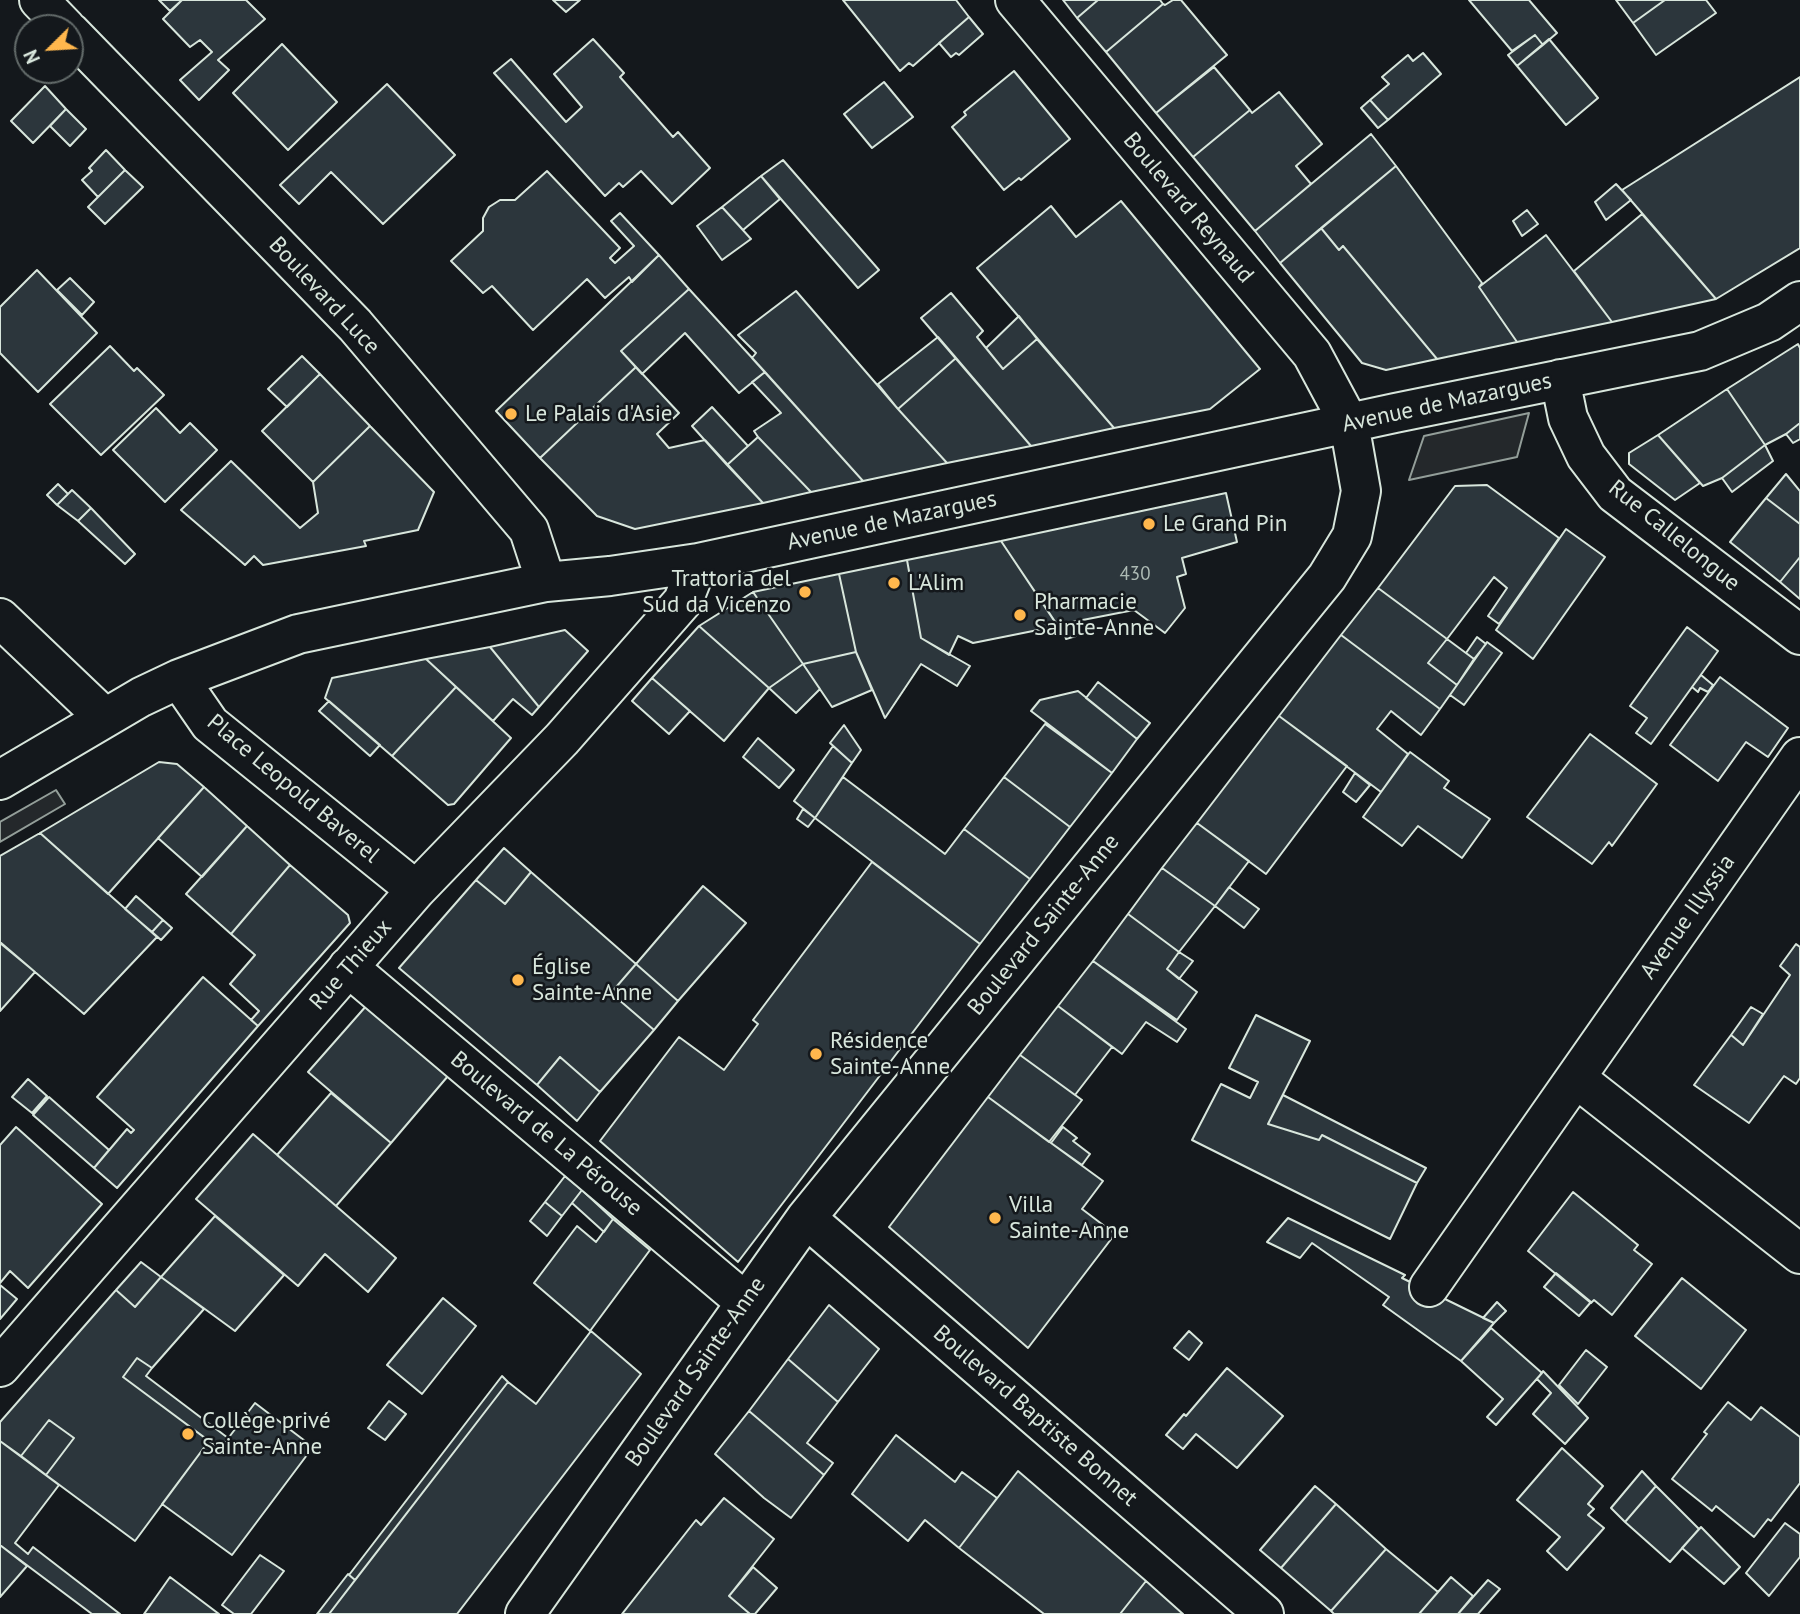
<!DOCTYPE html>
<html>
<head>
<meta charset="utf-8">
<style>
  body { margin:0 }
  #map { position:relative; width:1800px; height:1614px; overflow:hidden; background:#14181c; font-family:"PT Sans",sans-serif }
  canvas { display:block }
  .north { position:absolute; left:14px; top:14px; width:70px; height:70px; box-sizing:border-box; background:#14181c; border:2px solid #626a69; border-radius:50%; rotate:246deg; font-size:19px; font-weight:700; line-height:28px; text-align:center; color:#d8e6dc }
  .north::after { content:''; display:block; margin:auto; width:24px; height:32px; background:#ffb74d; clip-path:polygon(50% 0,100% 100%,50% 72%,0 100%) }
</style>
</head>
<body>
<div id="map">
<canvas width="1800" height="1614"></canvas>
<div class="north">N</div>
</div>
<script>
const ctx = document.querySelector('canvas').getContext('2d');
ctx.lineJoin = 'round';
function fill(path, color) { ctx.fillStyle = color; ctx.fill(path, 'evenodd'); }
function trace(path, color, width, dash) { ctx.strokeStyle = color; ctx.lineWidth = width; ctx.lineCap = dash ? 'butt' : 'round'; ctx.setLineDash(dash || []); ctx.stroke(path); }
function write(font, color, halo, rows, align = 'center') {
  ctx.font = font + ' "PT Sans",sans-serif'; ctx.lineWidth = 5; ctx.setLineDash([]); ctx.textBaseline = 'middle'; ctx.strokeStyle = halo; ctx.fillStyle = color; for (const [text, x, y, turn = 0] of rows) {
    ctx.save(); ctx.translate(x, y); ctx.rotate((+turn || 0) * Math.PI / 180); ctx.textAlign = isNaN(turn) ? turn : align; if (halo) ctx.strokeText(text, 0, 0); ctx.fillText(text, 0, 0); ctx.restore();
  }
}
const parking = new Path2D(`
  M1529 413 1517 457 1409 480 1424 436Z
  M56 790 65 804 0 842V822Z`);
const building = new Path2D(`
  M159 0H182L170 11Z
  M182 0H246L265 19 218 60 229 70 199 100 180 80 212 52 200 40 190 47 163 19Z
  M553 0H580L566 12Z
  M843 0H956L969 17 913 66 909 63 900 71Z
  M1063 0H1098L1077 18Z
  M1098 0H1160L1163 4 1106 52 1077 18Z
  M1173 0H1181L1227 55 1156 113 1106 52 1163 4 1165 5Z
  M1469 0H1529L1557 33 1543 45 1535 35 1512 51Z
  M1616 0H1665L1633 23Z
  M1665 0H1706L1716 13 1656 55 1633 23Z
  M969 17 983 34 959 55 956 53 951 57 939 43Z
  M1535 35 1543 45 1517 66 1508 55Z
  M593 39 624 73 620 77 673 137 678 132 710 168 672 204 641 171 623 187 619 183 605 196 494 73 511 59 566 122 582 107 554 74Z
  M1549 39 1598 98 1566 125 1517 66Z
  M282 44 337 102 288 150 233 93Z
  M1423 53 1441 74 1388 120 1370 100 1389 84 1382 77 1408 55 1413 61Z
  M1214 67 1250 110 1193 157 1156 113Z
  M1014 71 1070 139 1021 180 1019 178 1004 190 952 127 966 115 964 112Z
  M1800 77V248L1716 299 1622 190Z
  M884 82 913 117 872 148 844 114Z
  M387 84 455 155 383 224 331 172 299 204 280 185Z
  M45 86 66 109 33 143 11 121Z
  M1279 92 1322 144 1296 166 1311 184 1255 231 1193 157 1250 110 1252 113Z
  M1370 100 1388 120 1378 128 1361 108Z
  M66 109 86 129 70 146 50 126Z
  M1371 134 1396 166 1280 263 1255 231Z
  M106 150 125 170 98 197 82 180 92 171 89 168Z
  M783 160 879 270 858 288 761 176Z
  M1396 166 1482 283 1479 287 1517 342 1437 359 1343 246 1339 250 1321 228Z
  M125 170 143 187 105 224 88 207Z
  M547 171 620 248 610 258 615 263 634 246 611 221 620 213 659 255 632 282 629 277 605 298 587 279 533 330 492 286 483 293 451 261 483 231V218L489 207 500 200H515Z
  M761 176 780 199 743 230 722 207Z
  M1616 184 1631 200 1606 220 1595 202Z
  M1121 201 1260 369 1210 409 1114 428 977 268 1051 206 1076 237Z
  M722 207 751 239 722 260 697 226Z
  M1527 210 1538 224 1522 236 1513 221Z
  M1642 214 1716 299 1612 322 1574 271Z
  M1321 228 1339 250 1343 246 1437 359 1386 370 1362 363 1280 263Z
  M1546 235 1612 322 1517 342 1479 287Z
  M659 255 689 289 621 351 636 367 540 458 496 411Z
  M37 270 97 333 38 392 0 353V307Z
  M70 278 94 302 82 315 57 290Z
  M689 289 765 372 739 393 685 333 642 374 621 351Z
  M796 291 898 409 947 463 863 481 752 358 756 353 738 335Z
  M951 293 983 331 977 337 1003 369 1037 339 1114 428 1031 446 921 318Z
  M1019 316 1037 339 1003 369 986 348Z
  M938 337 956 358 898 409 878 384Z
  M1798 344 1800 348V423L1786 434 1765 445 1727 389Z
  M110 346 134 371 137 368 164 395 101 455 50 404Z
  M302 356 320 374 287 407 268 389Z
  M956 358 1031 446 947 463 898 409Z
  M636 367 679 413 657 434 669 448 705 440 763 503 635 529 597 516 540 458Z
  M765 372 863 481 811 492 758 437 754 431 781 413 752 382Z
  M320 374 370 426 313 482 262 431Z
  M1727 389 1765 445 1722 478 1703 486 1658 435Z
  M712 407 748 446 727 465 692 426Z
  M156 408 180 433 190 423 217 450 165 502 113 450Z
  M1800 423V439L1793 443 1786 434Z
  M370 426 434 492 418 530 364 541 366 546 263 565 254 556 245 565 181 510 231 461 300 528 318 513 313 482Z
  M1658 435 1700 483 1675 500 1629 464V453Z
  M758 437 811 492 763 503 727 465Z
  M1765 445 1773 461 1732 492 1722 478Z
  M1786 474 1800 491V524L1766 498Z
  M58 484 68 494 57 505 47 495Z
  M1487 485 1559 538 1499 624 1488 616 1507 588 1494 577 1447 639 1378 588 1455 486Z
  M72 490 91 508 78 521 57 505Z
  M1226 493 1237 542 1182 558 1186 574 1177 577 1185 608 1165 633 1134 610 1057 625 1001 541Z
  M1766 498 1800 524V557L1780 582 1730 542Z
  M91 508 135 554 125 564 78 521Z
  M1566 529 1605 557 1533 659 1496 630Z
  M1001 541 1058 626 973 643 958 636 949 655 921 638 907 560Z
  M1800 557V599L1780 582Z
  M907 560 921 638 970 666 957 686 921 664 885 718 856 652 839 574Z
  M839 574 856 652 803 664 753 592Z
  M1378 588 1447 639 1428 663 1457 685 1440 709 1341 635Z
  M753 592 803 664 769 688 699 626Z
  M1073 622 1076 636 1066 639 1062 624Z
  M699 626 769 688 724 741 652 678Z
  M1687 627 1718 651 1651 744 1636 733 1647 718 1630 706Z
  M565 630 588 651 539 707 490 647Z
  M1341 635 1440 709 1421 735 1391 711 1377 729 1408 754 1381 792 1279 716Z
  M1477 637 1486 644 1474 659 1466 653Z
  M1447 639 1474 659 1457 685 1428 663Z
  M1487 642 1502 653 1464 705 1450 695Z
  M490 647 539 707 532 715 513 699 493 721 426 659Z
  M856 652 872 690 832 707 803 664Z
  M426 659 456 687 392 756 325 698 332 678Z
  M803 664 820 689 796 713 769 688Z
  M1701 675 1713 685 1708 692 1700 688 1698 692 1692 687Z
  M1720 677 1788 728 1768 757 1746 742 1718 781 1670 745Z
  M652 678 690 711 669 734 632 701Z
  M1098 682 1150 723 1137 739 1086 698Z
  M456 687 511 738 454 804 448 805 392 756Z
  M1078 691 1137 739 1112 773 1031 711 1040 700Z
  M329 701 380 745 370 756 319 711Z
  M1279 716 1347 766 1266 874 1197 823Z
  M1045 724 1112 773 1070 827 1004 777Z
  M844 725 861 750 852 763 830 743Z
  M1590 734 1657 784 1612 846 1609 842 1592 864 1527 817Z
  M758 738 794 770 779 788 743 757Z
  M833 746 852 763 815 818 794 801Z
  M1410 752 1449 781 1444 788 1490 819 1462 858 1418 826 1402 846 1363 817Z
  M159 762 177 764 204 787 108 894 40 833Z
  M1355 773 1370 785 1356 802 1343 792Z
  M843 777 945 854 964 829 1030 879 980 944 815 818Z
  M1004 777 1070 827 1030 879 964 829Z
  M204 787 247 826 202 877 158 838Z
  M803 809 815 818 808 827 797 819Z
  M1197 823 1249 861 1215 906 1162 868Z
  M247 826 290 865 231 934 186 894Z
  M40 833 157 937 84 1014 0 942V856Z
  M504 848 531 872 505 904 476 880Z
  M872 862 980 944 738 1262 600 1141 679 1037 724 1070 758 1024 753 1020Z
  M290 865 348 915 350 923 258 1026 251 1020 259 1011 230 984 255 955 231 934Z
  M1162 868 1215 906 1179 952 1128 914Z
  M531 872 636 964 611 993 654 1030 600 1092 560 1057 537 1085 399 968 476 880 505 904Z
  M703 886 746 923 678 1001 636 964Z
  M1229 887 1259 909 1244 928 1215 906Z
  M136 896 163 920 152 932 125 909Z
  M1128 914 1179 952 1167 969 1197 992 1177 1020 1093 961Z
  M163 920 172 928 161 940 152 932Z
  M0 943 35 972 0 1011Z
  M1796 944 1800 947V1078L1796 1084 1784 1076 1749 1123 1694 1085 1731 1035 1743 1045 1790 975 1780 966Z
  M1179 952 1193 961 1179 979 1167 969Z
  M1093 961 1186 1029 1177 1042 1146 1022 1122 1054 1058 1006Z
  M636 964 678 1001 654 1030 611 993Z
  M203 977 258 1026 117 1188 94 1168 127 1129 131 1133 134 1130 97 1097Z
  M367 1005 448 1076 391 1143 308 1072Z
  M1058 1006 1112 1047 1075 1095 1020 1055Z
  M1751 1007 1763 1014 1743 1045 1731 1035Z
  M1256 1015 1310 1041 1268 1124 1319 1140 1322 1135 1417 1183 1390 1239 1192 1140 1221 1084 1250 1098 1258 1082 1229 1068Z
  M1020 1055 1082 1100 1049 1142 988 1097Z
  M560 1057 600 1092 577 1121 537 1085Z
  M28 1079 47 1096 32 1113 12 1097Z
  M331 1093 391 1143 336 1206 277 1155Z
  M1283 1095 1426 1168 1417 1183 1322 1135 1319 1140 1268 1124Z
  M49 1097 109 1150 94 1168 33 1115Z
  M988 1097 1103 1181 1082 1209 1115 1234 1028 1348 889 1227Z
  M16 1127 102 1204 28 1288 10 1271 0 1283V1145Z
  M1063 1127 1077 1138 1073 1141 1090 1154 1082 1165 1051 1143Z
  M253 1134 396 1258 368 1292 325 1254 298 1286 196 1199Z
  M565 1176 582 1190 562 1216 545 1202Z
  M582 1190 613 1219 604 1232 572 1203Z
  M1573 1192 1638 1245 1634 1250 1652 1264 1612 1315 1594 1300 1591 1303 1528 1251Z
  M545 1202 562 1216 547 1236 530 1221Z
  M215 1216 284 1275 235 1331 161 1277Z
  M1288 1218 1405 1275 1402 1278 1494 1323 1461 1361 1383 1305 1389 1297 1312 1243 1300 1258 1267 1242Z
  M613 1219 650 1250 590 1331 534 1283 577 1226 596 1242Z
  M141 1262 161 1277 135 1307 116 1290Z
  M1556 1273 1591 1302 1579 1316 1544 1287Z
  M161 1277 204 1309 152 1368 137 1358 123 1377 209 1441 135 1541 46 1475 74 1438 49 1420 21 1456 0 1441V1422L116 1290 135 1307Z
  M1682 1278 1746 1330 1701 1389 1635 1336Z
  M0 1285 17 1299 0 1319Z
  M443 1298 476 1326 422 1394 387 1365Z
  M1497 1302 1506 1311 1494 1323 1483 1318Z
  M829 1305 879 1349 838 1402 788 1359Z
  M1491 1328 1542 1373 1496 1425 1487 1417 1503 1399 1461 1361Z
  M591 1331 641 1374 457 1614H329L508 1382 536 1404Z
  M1189 1331 1202 1343 1189 1360 1174 1348Z
  M1586 1350 1607 1367 1578 1404 1559 1385Z
  M137 1358 152 1368 146 1376 228 1438 220 1449 123 1377Z
  M788 1359 838 1402 807 1443 833 1463 824 1475 749 1411Z
  M1227 1368 1283 1416 1237 1468 1196 1434 1183 1449 1166 1435 1184 1414 1186 1416Z
  M1543 1371 1588 1418 1565 1444 1533 1414 1551 1393 1537 1379Z
  M502 1376 508 1382 355 1580 349 1575Z
  M389 1401 406 1414 385 1440 368 1428Z
  M1728 1402 1751 1420 1761 1407 1800 1437V1483L1771 1521 1768 1519 1754 1537 1716 1506 1712 1511 1672 1479 1707 1434 1704 1432Z
  M255 1403 313 1447 232 1555 162 1504 209 1441 220 1449Z
  M749 1411 824 1475 791 1518 764 1498 715 1454Z
  M49 1420 74 1438 46 1475 21 1456Z
  M896 1435 955 1482 962 1472 997 1498 959 1548 925 1520 908 1541 852 1494Z
  M0 1441 59 1485 15 1543 28 1554 33 1547 120 1614H92L0 1545Z
  M1562 1448 1603 1486 1588 1504 1594 1509 1588 1515 1604 1528 1567 1570 1547 1551 1560 1537 1517 1500Z
  M1018 1471 1146 1581 1120 1614H1044L959 1548Z
  M1642 1471 1656 1486 1625 1522 1611 1508Z
  M1315 1486 1336 1504 1281 1568 1260 1550Z
  M1656 1486 1699 1529 1670 1562 1625 1522Z
  M724 1498 774 1539 729 1596 750 1614H622L696 1520 701 1525Z
  M1336 1504 1386 1549 1331 1611 1281 1568Z
  M1785 1523 1800 1534V1557L1769 1596 1746 1573Z
  M1701 1527 1740 1567 1724 1584 1682 1548Z
  M0 1545 27 1566 0 1597Z
  M1386 1549 1438 1592 1419 1614H1334L1331 1611Z
  M260 1555 284 1571 251 1614H234L222 1605Z
  M753 1567 777 1588 755 1614H750L729 1596Z
  M348 1574 355 1580 329 1614H317Z
  M170 1577 219 1614H144Z
  M1451 1577 1473 1596 1458 1614H1419Z
  M1488 1580 1500 1589 1478 1614H1458Z
  M1146 1581 1183 1614H1120Z`);
const minor = new Path2D(`
  M39 0 66 28
  M70 32 355 325 529 530 546 582
  M1560 379 1568 418 1586 456 1615 494 1800 635
  M0 618 104 717
  M179 679 210 724 416 890
  M0 780 141 697 179 679 298 634 546 582 610 576 698 563 1395 413 1700 351 1769 322 1800 301
  M348 967 744 1301
  M1576 1078 1800 1254
  M806 1218 1264 1614
  M1429 1287 1800 757
  M0 1367 416 890 562 739 683 601 698 563
  M525 1614 806 1218 1327 577 1352 536 1361 491 1349 423 1312 354 1015 0`);
const markers = [
  [511,414,7,"#ffb74d"],
  [1149,524,7,"#ffb74d"],
  [894,583,7,"#ffb74d"],
  [805,592,7,"#ffb74d"],
  [1020,615,7,"#ffb74d"],
  [518,980,7,"#ffb74d"],
  [816,1054,7,"#ffb74d"],
  [995,1218,7,"#ffb74d"],
  [188,1434,7,"#ffb74d"]
];
const numberNames = [
  ["430",1135,575]
];
const streetNames = [
  ["Boulevard Reynaud",1188,208,50],
  ["Boulevard Luce",324,296,47],
  ["Avenue de Mazargues",1447,403,-12],
  ["Avenue de Mazargues",892,521,-12],
  ["Rue Callelongue",1674,536,39],
  ["Place Leopold Baverel",293,789,40],
  ["Avenue Illyssia",1688,917,-55],
  ["Boulevard Sainte-Anne",1044,925,-51],
  ["Rue Thieux",351,965,-49],
  ["Boulevard de La Pérouse",546,1134,40],
  ["Boulevard Sainte-Anne",696,1372,-55],
  ["Boulevard Baptiste Bonnet",1035,1416,41]
];
const poiNames = [
  ["Le Palais d'Asie",525,414],
  ["Le Grand Pin",1163,524],
  ["Trattoria del",791,579,"right"],
  ["Sud da Vicenzo",791,605,"right"],
  ["L'Alim",908,583],
  ["Pharmacie",1034,602],
  ["Sainte-Anne",1034,628],
  ["Église",532,967],
  ["Sainte-Anne",532,993],
  ["Résidence",830,1041],
  ["Sainte-Anne",830,1067],
  ["Villa",1009,1205],
  ["Sainte-Anne",1009,1231],
  ["Collège privé",202,1421],
  ["Sainte-Anne",202,1447]
];
fill(parking, '#24282b');
trace(parking, '#939e99', 2);
fill(building, '#2c363c');
trace(building, '#d8e6dc', 2);
trace(minor, '#d8e6dc', 42);
trace(minor, '#14181c', 38);
for (const [x, y, r, color] of markers) { const dot = new Path2D(); dot.arc(x, y, r, 0, 2 * Math.PI); ctx.fillStyle = color; ctx.fill(dot); trace(dot, '#14181c', 2.5); }
write('19px', '#adbab4', null, numberNames);
write('23px', '#d8e6dc', '#14181c', streetNames);
write('23px', '#d8e6dc', '#14181c', poiNames, 'left');
</script>
</body>
</html>
